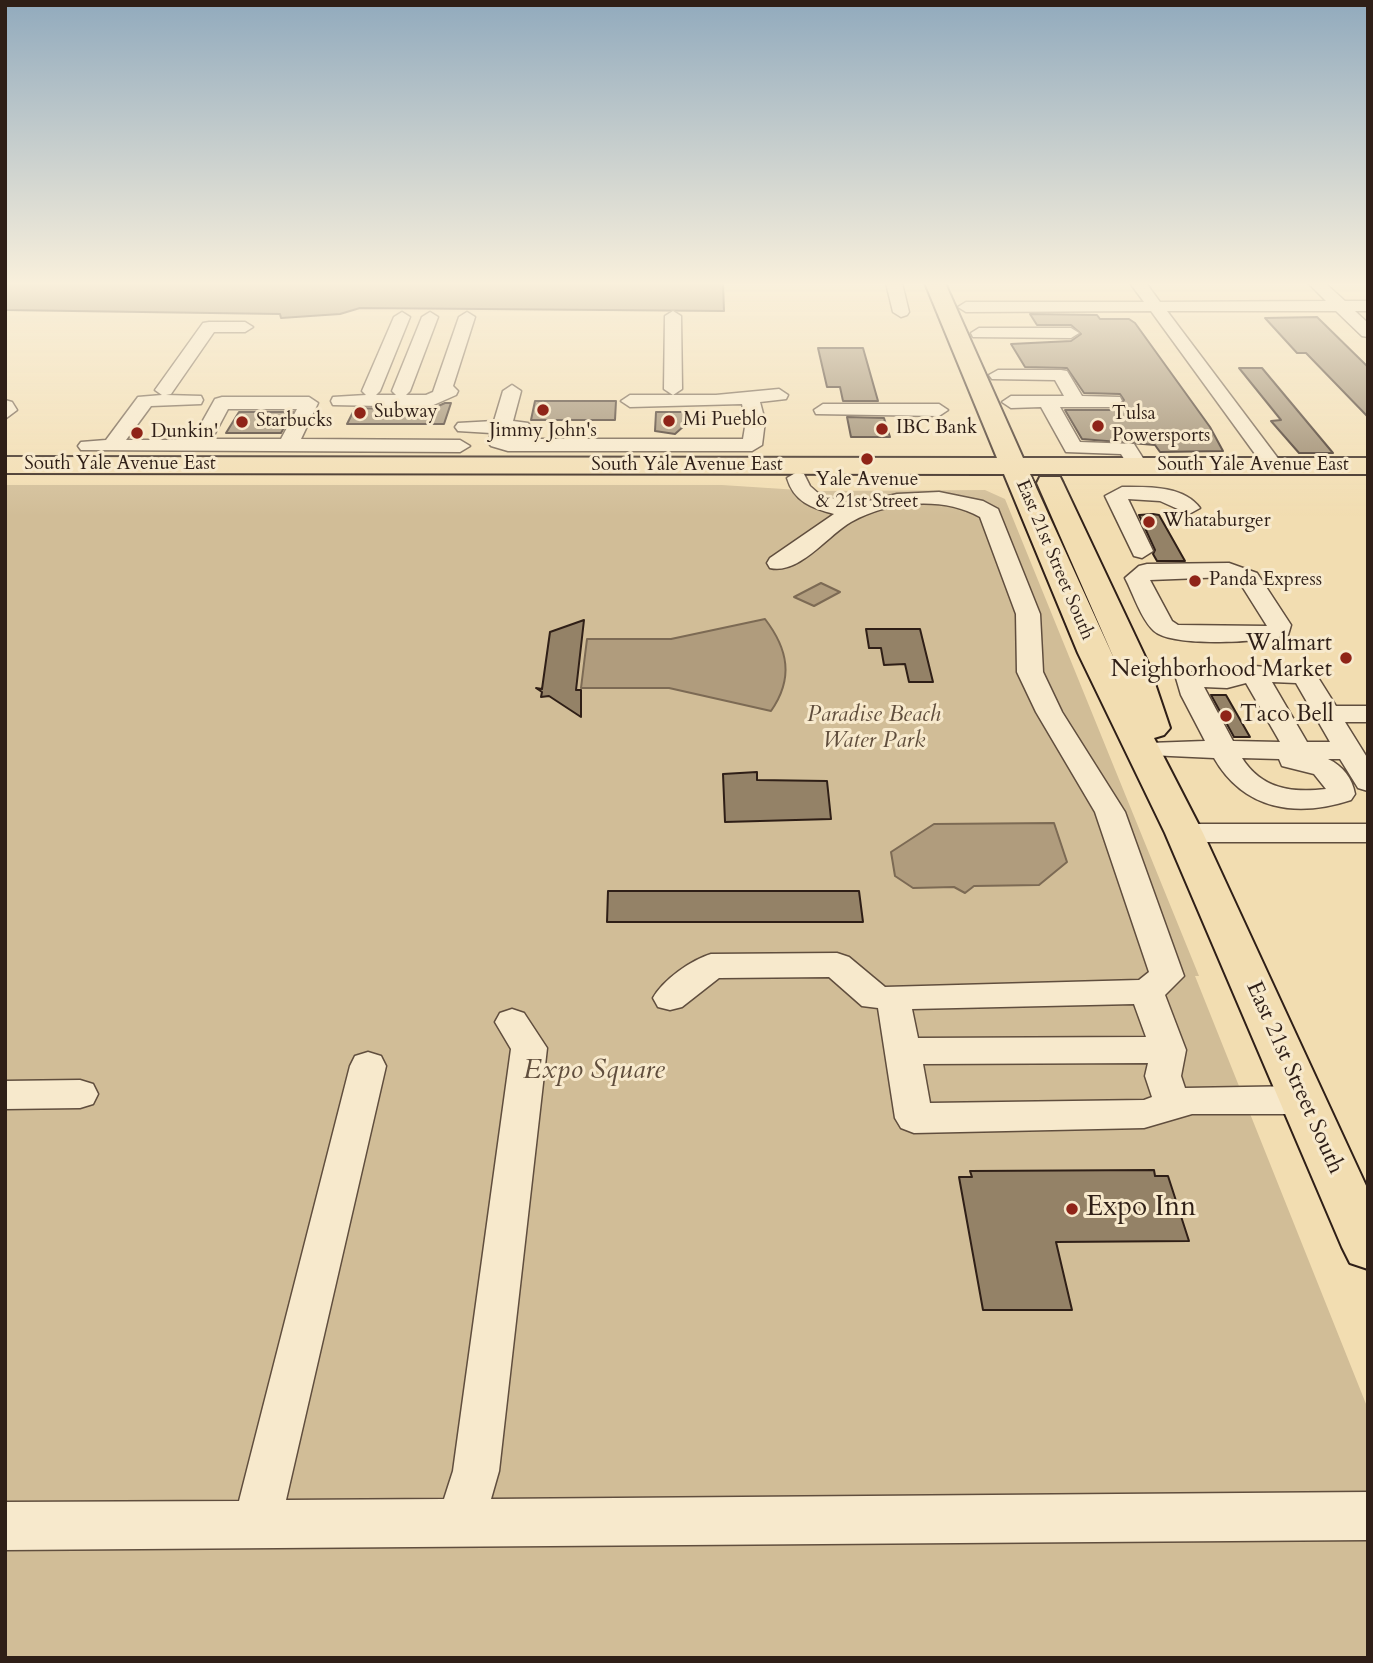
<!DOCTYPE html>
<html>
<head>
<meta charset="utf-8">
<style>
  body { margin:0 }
  #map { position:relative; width:1373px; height:1663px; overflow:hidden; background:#f2ddb1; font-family:Cardo,serif }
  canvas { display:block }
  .frame { position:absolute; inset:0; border:7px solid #2f1f17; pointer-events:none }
</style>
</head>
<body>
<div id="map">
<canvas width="1373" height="1663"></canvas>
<div class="frame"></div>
</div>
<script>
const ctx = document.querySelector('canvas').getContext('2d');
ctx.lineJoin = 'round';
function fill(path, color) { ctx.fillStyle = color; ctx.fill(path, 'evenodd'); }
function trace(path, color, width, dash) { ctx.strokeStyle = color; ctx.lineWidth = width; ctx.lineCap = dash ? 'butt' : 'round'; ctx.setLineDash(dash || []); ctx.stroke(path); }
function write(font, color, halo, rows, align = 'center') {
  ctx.font = font + ' Cardo,serif'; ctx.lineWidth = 6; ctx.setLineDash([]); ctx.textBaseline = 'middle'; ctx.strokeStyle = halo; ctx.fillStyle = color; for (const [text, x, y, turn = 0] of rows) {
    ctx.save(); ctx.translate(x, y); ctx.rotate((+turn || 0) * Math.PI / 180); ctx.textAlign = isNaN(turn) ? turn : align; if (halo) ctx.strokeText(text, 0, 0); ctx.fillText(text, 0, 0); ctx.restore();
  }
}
const green = new Path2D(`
  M5 485H722L814 491 985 490 1005 499 1199 976H1195L1368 1409V1658H5Z`);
const water = new Path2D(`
  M821 583 840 592 814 606 794 597Z
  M765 619C788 649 794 678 771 711L669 688H581L587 639H671Z
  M1054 823 1067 862 1039 885 974 886 965 893 954 887 913 888 895 876 891 852 934 824Z`);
const building = new Path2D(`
  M5 283H723L724 311 360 308 340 314 281 318 280 314 5 310Z
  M1030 314 1097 315 1100 319H1129L1135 323 1210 427 1223 451 1160 452 1155 445 1082 439 1065 410H1113L1124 400 1120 394 1084 393 1067 368 1025 367 1011 344 1071 341 1081 334 1071 325H1037Z
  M1317 317 1368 367V417L1306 353H1297L1265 318Z
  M818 348H863L878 401H843L840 387H827Z
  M1239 368H1262L1333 453H1299L1271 421 1281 420Z
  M535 401H616L615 420H531Z
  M445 403H451L444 424H347L355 408 429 410Z
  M239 412H293L281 433H226Z
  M656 412H685V425L675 434 655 431Z
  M847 417 884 418 890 437H851Z
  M1153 514 1159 515 1185 561H1157L1153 554 1155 550 1139 515Z
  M584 620 576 690H581V717L549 696 541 697 542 692 536 688 542 689 550 632Z
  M866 629H920L933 682H909L905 664 884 665 881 648H869Z
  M1211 695H1226L1250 737H1234Z
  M757 772V780L827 781 831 819 725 822 723 774Z
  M608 891H859L863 922H607Z
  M1154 1170 1155 1176H1168L1189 1241 1056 1242 1072 1310H983L959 1177H972L970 1171Z`);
const minor = new Path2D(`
  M886 283H902L909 312 907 315 901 317 893 312Z
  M1130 283H1146L1160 302 1326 301 1308 283H1325L1345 301H1368V311H1355L1368 323V337L1362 336 1336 311H1167L1283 465 1273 471 1266 469 1151 311 966 312 958 307 966 302H1144Z
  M673 311 681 316 682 389 673 395 664 389 665 316Z
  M402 312 410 317 380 391 376 395H396L392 391 422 317 430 312 438 317 410 391 406 395H426L433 392 459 317 467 312 475 317 453 386 458 391 456 395 429 407 333 405 331 401 333 397 366 395 362 391 394 317Z
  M209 322H245L253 327 245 332H214L171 394 166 395 201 396 203 400 201 404 151 406 126 440H192L215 399 222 397H309L318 403 301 439 460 440 470 446 460 452 81 450 78 446 81 442 106 440 138 397 162 395 155 390 203 323ZM228 409H297L281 439H212Z
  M979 328H1071L1079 333 1071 338 973 337 971 333Z
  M998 370H1061L1067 371 1082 396 1120 397 1122 401 1113 407H1060L1080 442 1134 444 1148 466 1138 472 1131 470 1121 454 1066 452 1041 407 1011 408 1002 402 1011 396H1064L1055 380 992 379 989 375Z
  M512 385 521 391 513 421 528 423 531 427 528 431 510 433 509 439H743L746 421 742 404 630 407 621 401 630 395H716L779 389 788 395 786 399 760 402 765 421 762 445 752 451H508L491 446 488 442 491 433 458 431 455 427 458 423 494 421 503 391Z
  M5 400 12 402 17 410 5 419Z
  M823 404H939L948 410 939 416 816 414 814 410Z
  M797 472 804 474 810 486 819 494 852 505 897 494 939 492 983 501 998 509 1040 614 1043 672 1062 712 1125 812 1184 976 1165 995 1186 1050 1181 1076 1185 1088 1303 1086 1316 1090 1321 1100 1316 1110 1303 1114H1192L1144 1128 914 1133 901 1128 895 1118 878 1008 862 1006 829 977 719 978 682 1007 670 1010 658 1007 653 998C663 980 691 960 711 954L837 953 849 957 885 987 1139 980 1149 972 1095 812 1036 712 1017 672 1016 614 980 517C943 496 888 501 851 522 828 535 799 575 770 568L767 563 770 558 834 514C812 508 794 502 787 478ZM1134 1004 1146 1037 918 1038 912 1009ZM1148 1063 1145 1076 1152 1097 1144 1100 930 1103 923 1064Z
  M1122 487C1147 487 1183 485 1200 508L1189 514 1160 501 1128 499 1153 551 1142 558 1134 556 1105 496Z
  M1229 563 1257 573 1291 625 1288 635C1263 642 1173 648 1154 631 1141 619 1133 593 1125 578L1139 566 1147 564ZM1226 577 1240 583 1267 626 1178 625 1172 621 1150 580Z
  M1254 666 1314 671 1336 706H1368V722H1345L1368 759V791L1358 788 1340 759H1328C1343 766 1352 778 1355 794L1351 800C1296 818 1244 810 1214 758L1149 755 1145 749 1149 743 1205 741 1181 695 1176 678 1180 673 1227 672ZM1272 682 1296 683 1330 742H1307ZM1246 683 1280 742 1233 741 1204 687 1227 688ZM1242 758 1279 759 1282 766 1314 774 1326 789C1291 793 1262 789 1242 758Z
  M1184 824H1368V842H1184L1173 840 1169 833 1173 826Z
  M512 1009 524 1013 547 1048 499 1471 491 1499 1368 1492V1540L5 1550V1502L239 1501 350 1066 355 1056 368 1052 381 1056 386 1066 286 1500 444 1499 453 1471 511 1049 495 1022 500 1013Z
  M80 1080 93 1084 98 1094 93 1104 80 1108 5 1109V1081Z`);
const major = new Path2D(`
  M925 283H945L1023 458H1368V474H1030L1116 663 1037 483 1040 477H1060L1063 483 1148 663 1170 728 1164 735 1154 738 1203 833 1368 1190V1269L1350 1263 1342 1247 1165 833 1078 653 1004 474 5 473V457L997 458Z`);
const markers = [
  [543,410,7,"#8f2418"],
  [360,413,7,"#8f2418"],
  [669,421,7,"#8f2418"],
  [242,422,7,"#8f2418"],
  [1098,426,7,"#8f2418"],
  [882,429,7,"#8f2418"],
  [137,433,7,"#8f2418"],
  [867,459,7,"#8f2418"],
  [1149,522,7,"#8f2418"],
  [1195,581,7,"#8f2418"],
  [1346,658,7,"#8f2418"],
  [1226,716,7,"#8f2418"],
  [1072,1209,7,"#8f2418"]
];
const farPoinames = [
  ["Subway",374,413],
  ["Tulsa",1112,415],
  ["Powersports",1112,437],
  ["Mi Pueblo",683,421],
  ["Starbucks",256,422],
  ["IBC Bank",896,429],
  ["Jimmy John's",543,432,"center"],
  ["Dunkin'",151,433],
  ["Yale Avenue",867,481,"center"],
  ["& 21st Street",867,503,"center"],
  ["Whataburger",1163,522],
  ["Panda Express",1209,581]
];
const farStreetnames = [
  ["South Yale Avenue East",120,465],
  ["South Yale Avenue East",687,466],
  ["South Yale Avenue East",1253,466],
  ["East 21st Street South",1054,560,67]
];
const poiNames = [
  ["Walmart",1332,645],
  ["Neighborhood Market",1332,671],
  ["Taco Bell",1240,716,"left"]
];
const parkNames = [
  ["Paradise Beach",874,716],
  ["Water Park",874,742]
];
const streetNames = [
  ["East 21st Street South",1294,1078,66]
];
const nearParknames = [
  ["Expo Square",594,1072]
];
const nearPoinames = [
  ["Expo Inn",1086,1209]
];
fill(green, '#d1bd97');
fill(water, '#b09c7d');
trace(water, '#7c6a54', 2);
fill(building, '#948267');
trace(building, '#2f1f17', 2);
trace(minor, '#604e3e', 3);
trace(major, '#2f1f17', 4);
fill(minor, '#f7e9cc');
fill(major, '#f2ddb1');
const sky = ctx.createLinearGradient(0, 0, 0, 516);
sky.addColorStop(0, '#91aabd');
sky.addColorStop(0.55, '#f9f0dc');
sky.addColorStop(1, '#f9f0dc00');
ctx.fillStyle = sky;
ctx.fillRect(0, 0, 1373, 516);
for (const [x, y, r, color] of markers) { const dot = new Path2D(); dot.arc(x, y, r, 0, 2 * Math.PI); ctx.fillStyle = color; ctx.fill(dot); trace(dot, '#f7e9cc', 2.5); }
write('19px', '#2f1f17', '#f7e9cc', farPoinames, 'left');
write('19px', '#2f1f17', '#f7e9cc', farStreetnames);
write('23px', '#2f1f17', '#f7e9cc', poiNames, 'right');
write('italic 23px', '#604e3d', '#f7e9cc', parkNames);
write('23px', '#2f1f17', '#f7e9cc', streetNames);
write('italic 28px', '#604e3d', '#f7e9cc', nearParknames);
write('28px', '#2f1f17', '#f7e9cc', nearPoinames, 'left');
</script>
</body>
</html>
